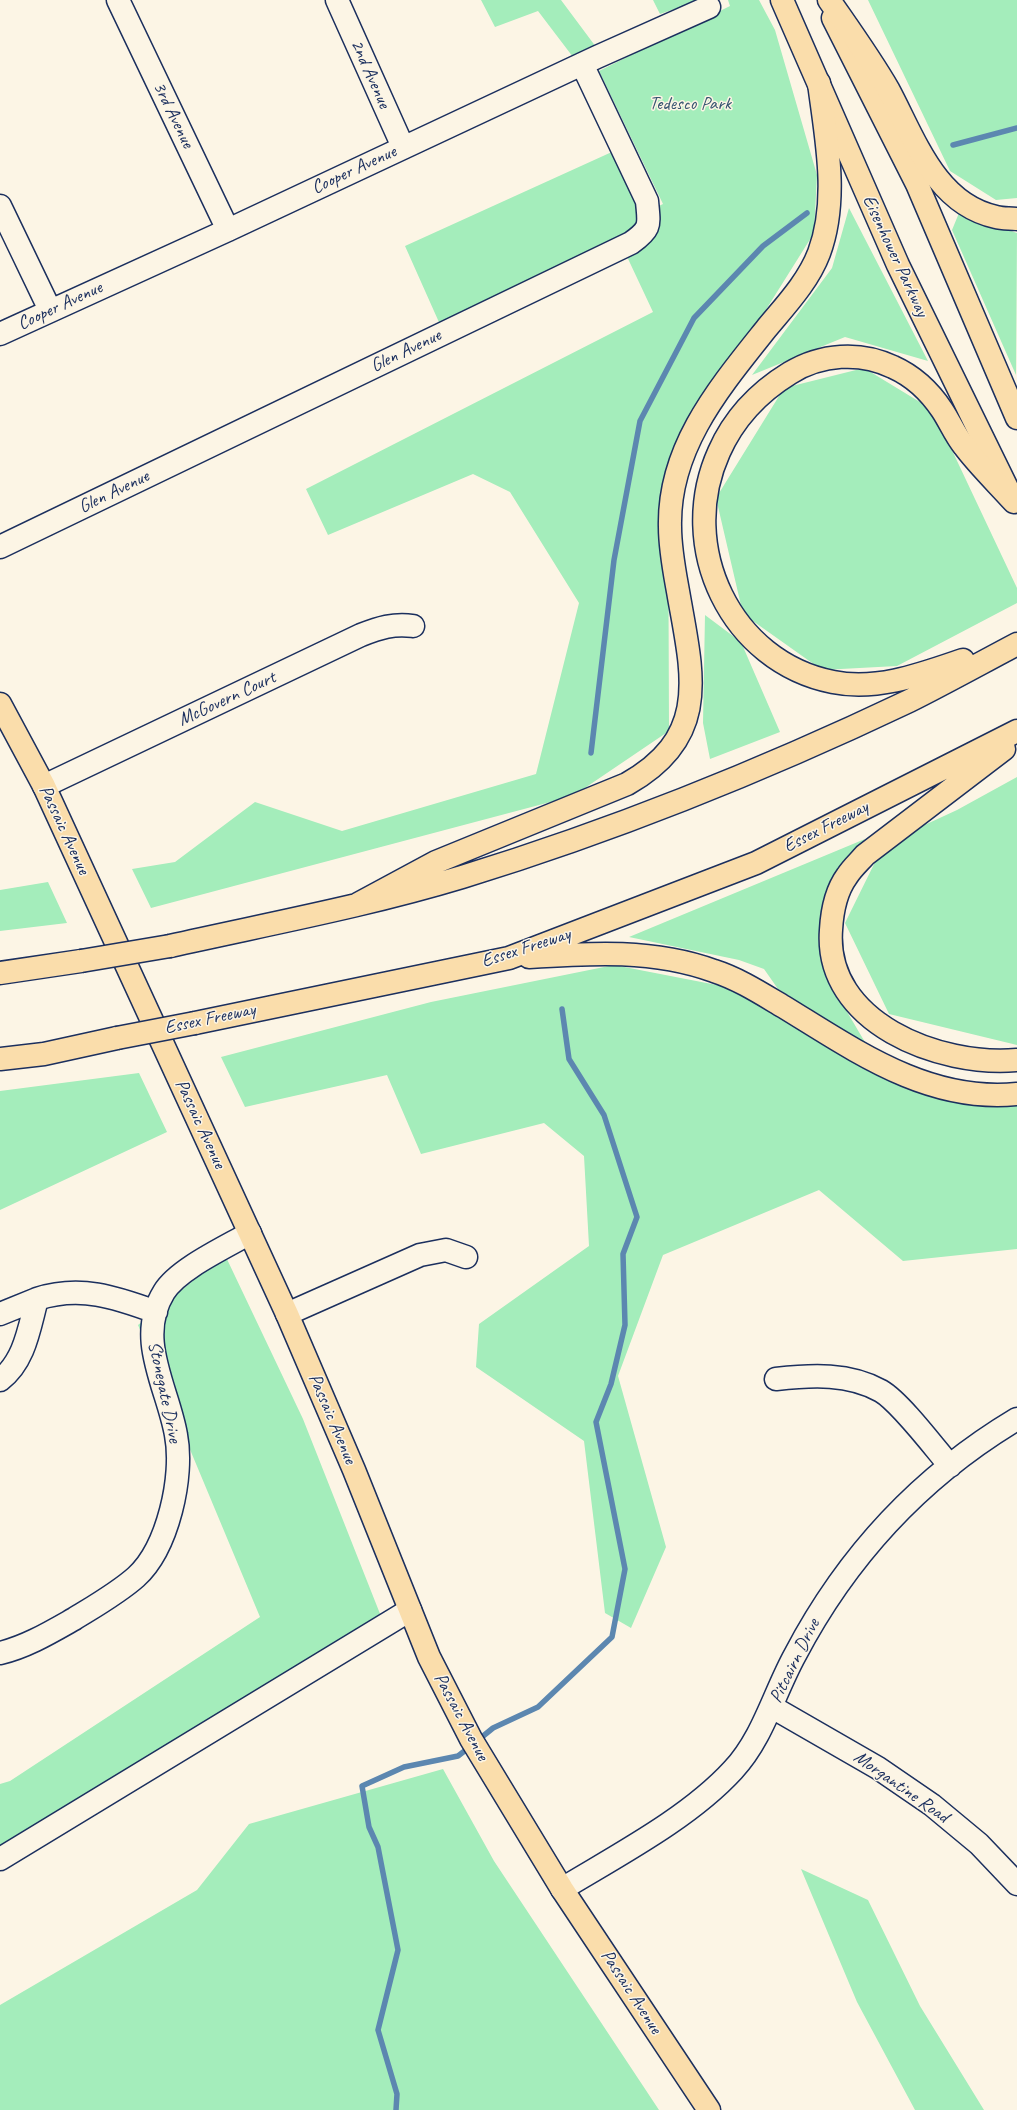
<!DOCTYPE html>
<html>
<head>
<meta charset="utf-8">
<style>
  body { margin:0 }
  canvas { display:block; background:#fcf5e5 }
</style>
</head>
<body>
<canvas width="1017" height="2110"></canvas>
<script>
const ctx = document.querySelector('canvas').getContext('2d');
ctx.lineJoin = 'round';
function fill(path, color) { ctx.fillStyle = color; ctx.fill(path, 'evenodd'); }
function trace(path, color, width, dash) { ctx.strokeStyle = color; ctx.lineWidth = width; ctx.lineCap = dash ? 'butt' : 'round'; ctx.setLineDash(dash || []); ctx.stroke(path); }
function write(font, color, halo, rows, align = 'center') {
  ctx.font = font + ' Caveat,sans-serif'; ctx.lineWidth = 3; ctx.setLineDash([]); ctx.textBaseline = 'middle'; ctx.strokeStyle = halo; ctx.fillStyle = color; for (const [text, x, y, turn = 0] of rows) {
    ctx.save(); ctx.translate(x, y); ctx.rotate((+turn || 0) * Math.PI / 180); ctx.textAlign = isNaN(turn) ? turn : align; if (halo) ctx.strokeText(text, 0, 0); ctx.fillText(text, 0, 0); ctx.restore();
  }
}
const green = new Path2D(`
  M481 0H561L596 47 573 57 538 11 495 27Z
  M653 0H701L660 14Z
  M728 0H759L775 30 817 175 814 233 668 466 669 731 573 796 151 908 132 869 175 862 255 802 342 831 536 774 579 603 510 492 473 474 328 535 306 489 653 312 622 246 442 329 405 246 614 151 644 213 663 204 599 71 730 6Z
  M868 0H1017V198L996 200 950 171Z
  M849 208 928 361 845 337 752 375 832 268Z
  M959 213 1017 233 1016 375 952 230Z
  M864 368 933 410 1017 588V603L897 666 822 670 743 614 716 498 784 388Z
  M705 615 741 642 780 732 710 759 703 723Z
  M1017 777V1045L889 1014 845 923 880 852 905 834 957 810Z
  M865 839C856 850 844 862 837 875 801 942 833 988 867 1045L778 989 764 969 739 960 629 937Z
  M48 882 67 923 0 931V890Z
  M614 965 727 987 868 1071 950 1102H1017V1249L903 1261 819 1190 663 1255 618 1376 666 1547 631 1628 605 1613 584 1441 476 1367 479 1324 589 1246 584 1156 544 1123 421 1154 387 1075 245 1107 221 1057 431 1002Z
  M139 1073 167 1132 0 1210V1091Z
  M225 1255 303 1419 388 1634 0 1855V1784L10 1781 260 1617 138 1325Z
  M443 1769 494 1861 659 2110H0V2005L197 1890 249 1824Z
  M801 1869 868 1900 920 2006 984 2110H915L857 2002Z`);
const stream = new Path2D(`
  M953 145 1017 128
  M591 753 614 560 640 421 694 318 763 246 807 213
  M477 1741 493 1728 538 1707 612 1637 625 1569 596 1422 611 1384 625 1325 623 1254 637 1217 604 1115 569 1059 562 1009
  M396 2110 397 2094 378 2030 398 1950 378 1847 369 1827 362 1786 404 1767 458 1756 471 1746`);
const minor = new Path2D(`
  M118 0 228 230
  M337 0 403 147
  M0 206 50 310
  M0 334 228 230 597 57 709 7
  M0 547 631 243C652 228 649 225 647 201L582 64
  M44 786 361 635C379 628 394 623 413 626
  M37 1299C80 1285 115 1297 156 1312
  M0 1314 37 1299C29 1328 25 1361 0 1380
  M287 1314 420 1255 446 1250 466 1257
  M776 1379C812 1375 849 1373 881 1391 900 1402 934 1447 950 1466
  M0 1653C26 1647 51 1632 74 1619 95 1606 118 1593 136 1577 168 1548 184 1476 176 1435 168 1388 135 1339 164 1292 178 1269 226 1247 250 1233
  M772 1707 878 1768 932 1805 979 1844 1017 1884
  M0 1859 410 1610
  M562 1889C618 1855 689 1818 733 1770 763 1738 774 1693 795 1655 847 1556 920 1477 1017 1419`);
const major = new Path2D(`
  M782 0 898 265 1010 494
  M833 18 917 184 1017 418
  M0 704 44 786 287 1314 354 1470 429 1657 471 1739 562 1889 709 2110`);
const highway = new Path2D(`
  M829 0C849 29 870 58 888 89 914 137 935 204 996 217 1003 219 1010 218 1017 219
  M963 660C922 674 877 691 833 682 731 662 676 547 719 452 734 418 759 392 790 373 821 354 860 351 893 367 913 376 930 392 942 410 950 422 955 435 964 446 979 466 997 483 1014 502
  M1004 749 865 855C859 862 852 868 847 876 836 891 832 912 831 930 824 1023 940 1067 1017 1060
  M358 904 436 862 627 784C710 737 693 676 679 597 675 574 670 551 670 527 668 448 719 388 766 329 785 306 808 282 819 253 839 199 826 138 819 83
  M170 946C268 924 366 906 462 877 615 830 764 770 909 701 945 683 981 663 1017 644
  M529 957C591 953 654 949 714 971 739 979 762 994 784 1007 856 1051 928 1103 1017 1094
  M0 973 81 961
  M195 1023 509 958 756 863 1017 731
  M0 1059 44 1054 117 1038`);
const highwayBridge = new Path2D(`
  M81 961 170 946
  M117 1038 195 1023`);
const streetNames = [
  ["2nd Avenue",370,74,66],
  ["3rd Avenue",173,115,64],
  ["Cooper Avenue",354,170,-25],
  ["Eisenhower Parkway",895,256,65],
  ["Cooper Avenue",60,306,-25],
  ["Glen Avenue",406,351,-26],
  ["Glen Avenue",114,492,-26],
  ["McGovern Court",227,699,-25],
  ["Essex Freeway",826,827,-27],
  ["Passaic Avenue",64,830,65],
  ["Essex Freeway",526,948,-18],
  ["Essex Freeway",210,1019,-12],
  ["Passaic Avenue",200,1124,65],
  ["Stonegate Drive",164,1392,78],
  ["Passaic Avenue",332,1419,67],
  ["Pitcairn Drive",795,1661,-64],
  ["Passaic Avenue",461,1717,62],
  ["Morgantine Road",901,1787,35],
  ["Passaic Avenue",631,1992,57]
];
const parkNames = [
  ["Tedesco Park",690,104]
];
fill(green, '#a4edbb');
trace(stream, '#5c87b0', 5.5);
trace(minor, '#1b2f5e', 25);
trace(major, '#1b2f5e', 25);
trace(highway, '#1b2f5e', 25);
trace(minor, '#fcf5e5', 22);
trace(major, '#faddab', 22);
trace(highway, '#faddab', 22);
trace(highwayBridge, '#1b2f5e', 25, []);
trace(highwayBridge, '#faddab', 22);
write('19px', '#1b2f5e', '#fcf5e5', streetNames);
write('19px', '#365571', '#fcf5e5', parkNames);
</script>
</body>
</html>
